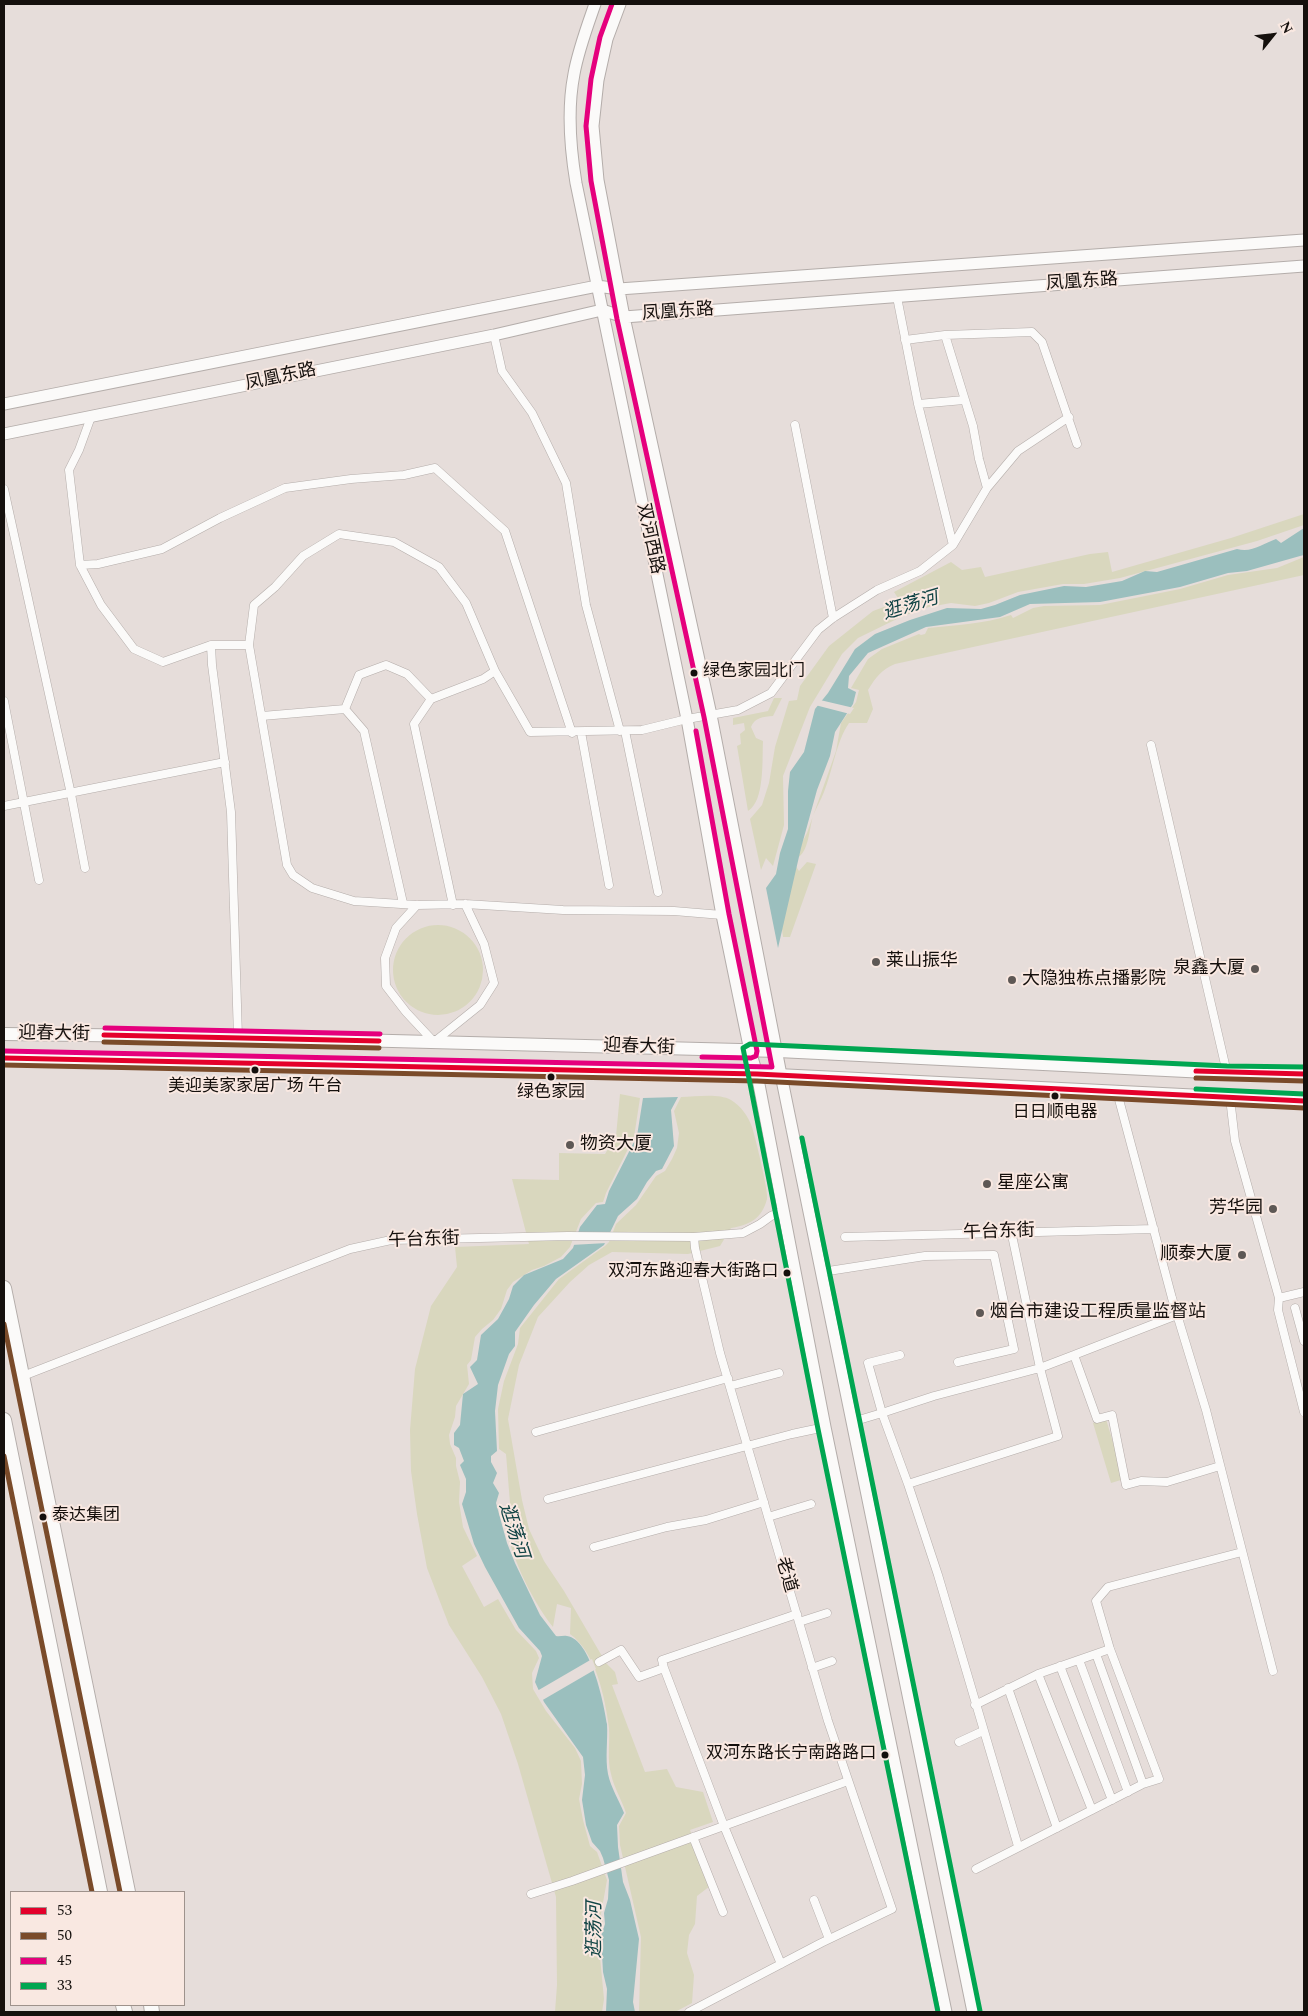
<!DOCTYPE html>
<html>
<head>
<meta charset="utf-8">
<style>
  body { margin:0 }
  #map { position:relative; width:1308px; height:2016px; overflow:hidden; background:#e6ddda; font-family:Spectral,serif }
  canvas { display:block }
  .frame { position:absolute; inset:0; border:5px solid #15100d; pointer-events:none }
  .legend { position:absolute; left:10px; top:1891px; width:175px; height:115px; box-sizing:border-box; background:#f9e8e1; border:1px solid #9e928c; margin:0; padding:6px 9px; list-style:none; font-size:15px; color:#15100d }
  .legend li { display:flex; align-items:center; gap:10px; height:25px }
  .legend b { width:25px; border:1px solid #9e928c }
  .north { position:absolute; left:1248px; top:10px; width:50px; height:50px; -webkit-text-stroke:4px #f9e8e1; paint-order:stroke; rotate:61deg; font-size:14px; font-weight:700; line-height:20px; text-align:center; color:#15100d }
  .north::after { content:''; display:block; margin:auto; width:18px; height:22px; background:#15100d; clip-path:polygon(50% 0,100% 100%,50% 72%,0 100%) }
</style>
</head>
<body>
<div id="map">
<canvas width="1308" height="2016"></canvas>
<div class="frame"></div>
<ul class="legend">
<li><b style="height:6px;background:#e4002b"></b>53</li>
<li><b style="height:6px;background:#7a4b2a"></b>50</li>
<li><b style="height:6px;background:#e5007d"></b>45</li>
<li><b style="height:6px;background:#00a651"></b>33</li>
</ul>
<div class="north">N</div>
</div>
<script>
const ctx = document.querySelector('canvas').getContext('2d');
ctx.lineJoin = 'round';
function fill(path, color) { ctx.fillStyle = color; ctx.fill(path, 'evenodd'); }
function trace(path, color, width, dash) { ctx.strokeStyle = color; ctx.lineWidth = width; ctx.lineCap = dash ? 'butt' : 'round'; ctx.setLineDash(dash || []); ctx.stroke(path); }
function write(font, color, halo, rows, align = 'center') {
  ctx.font = font + ' Spectral,"Noto Sans SC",serif'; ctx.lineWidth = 4; ctx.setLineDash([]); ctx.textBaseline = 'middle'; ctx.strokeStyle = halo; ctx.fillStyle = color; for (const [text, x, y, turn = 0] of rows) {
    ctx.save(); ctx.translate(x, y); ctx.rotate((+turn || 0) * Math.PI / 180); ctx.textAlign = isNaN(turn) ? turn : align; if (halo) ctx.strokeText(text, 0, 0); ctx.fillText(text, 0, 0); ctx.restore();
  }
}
const green = new Path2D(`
  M1304 514V525L1257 541 1120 578 1084 584H1063L1018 592 989 603 975 606 951 603 929 607 903 616 858 638 842 654 810 707 783 776 784 825 773 866 766 858 761 870 750 819 762 805 769 783 775 747 789 701 797 700 800 686 829 646 873 611 900 601 894 592 951 562 962 570 981 567 985 577 1090 554 1108 552 1112 572 1231 538Z
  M1304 557V575L895 664C881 670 876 677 868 690L873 709 867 723H849C836 742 833 770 824 792 821 800 816 808 813 816 809 829 809 852 797 858L795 865 799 871 807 862 816 864 790 937H783L781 921 791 864 807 833 836 751 841 723 856 702 859 690 851 688 868 659 882 649 919 634 921 635 925 634 928 628C956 625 984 624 1011 615L1013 618 1033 608 1044 606 1100 605 1180 589 1228 575 1277 568Z
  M774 698H782L773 716C763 717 755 717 751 727L756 738 763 741C762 759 765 801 748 811L737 746 741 744 740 734 745 730 744 723 733 725V718L768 711Z
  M393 970a45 45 0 1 1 90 0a45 45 0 1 1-90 0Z
  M620 1094 640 1098 634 1137 606 1193 603 1202 596 1203 581 1219 570 1247 561 1257 544 1266 532 1270 513 1282 507 1290 501 1309 493 1320 482 1329 475 1337 471 1360 467 1365 469 1384 456 1406 455 1417 449 1435 450 1444 456 1458V1466L460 1482 459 1502 463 1527 477 1556 462 1566 484 1607 498 1599 516 1630 536 1651 539 1658 532 1673 533 1689 546 1711 575 1748 581 1761 582 1784 579 1799 583 1820 590 1846 597 1852 607 1880 601 1914 603 1924 598 1936 604 1999 602 2012H555L557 1985 556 1897 518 1764 501 1714 482 1677 449 1625 427 1568 417 1514 411 1471 410 1430 415 1369 431 1306 457 1267 455 1247 529 1244 512 1179 559 1180V1153L605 1154 616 1136Z
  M681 1097C696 1097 718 1093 731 1100 741 1106 748 1116 752 1127 755 1136 769 1193 767 1199 762 1219 749 1225 731 1228L720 1246 688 1254 612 1252 589 1265 570 1282 538 1317 519 1365 508 1419 522 1500 529 1529 544 1561 564 1591 606 1663 615 1672 618 1684 612 1685 645 1772 667 1769 676 1787 703 1792 713 1822 690 1830 710 1886 697 1896 695 1924 689 1935 687 1953 694 1975 692 2003 675 2012H639L641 1937 620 1845 619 1826 626 1813C622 1800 614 1788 611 1774 607 1760 610 1743 609 1728 605 1697 596 1653 570 1634L571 1608 557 1604 553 1627C530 1598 510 1554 504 1518L511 1515 506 1454 499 1449 498 1409 504 1381 518 1344 520 1328 559 1279 605 1246 609 1242 616 1224 636 1205 656 1176 665 1171 672 1159 677 1148 679 1133 674 1111Z
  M1106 1419 1124 1479 1111 1483 1093 1423Z`);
const water = new Path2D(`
  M1304 528V555L1300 556 1247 571 1228 573 1180 587 1100 602 1030 604 1000 617 926 627 868 653 849 676 848 688 856 692 853 704 835 732 830 756 817 790 801 848 778 948 766 888 776 874 780 853 788 829V791L790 772 804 752 815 709 828 693 855 649 875 634 910 620 947 608 981 609 995 605 1020 595 1064 586 1086 587 1122 581 1145 571 1157 572 1237 549C1252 553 1262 544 1276 539L1281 543Z
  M678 1097 671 1110 674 1146 662 1169 656 1171 647 1182 637 1199 618 1216 604 1245 556 1279 534 1305 515 1332V1346L509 1354 498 1385 495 1411 497 1451 491 1456V1462L497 1473 493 1483 499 1493 496 1503 507 1543 515 1563 540 1615 556 1636C560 1637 563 1635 567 1636 591 1639 604 1704 607 1724 608 1740 605 1758 608 1774 611 1788 619 1800 624 1813L617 1825 618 1847 623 1882 630 1900 639 1939 633 2002 635 2012H606L607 1989 603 1972 601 1936 605 1924 604 1913 608 1899 609 1880 603 1858 600 1851 592 1842 586 1825 582 1800 585 1775 583 1757 544 1702 535 1682 542 1656 540 1651 519 1628 485 1567 474 1544 462 1504 466 1492V1479L460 1465 464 1461 459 1448 454 1445V1433L460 1425 463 1394 478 1384 470 1367 477 1360 481 1335 498 1319 509 1299 513 1286 524 1275 563 1259 573 1248 580 1227 597 1205 605 1204 609 1191 637 1136 643 1098Z`);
const pier = new Path2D(`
  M820 700 854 708 850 714 815 705Z
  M611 1233 607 1243 571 1245 575 1234Z
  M592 1659 596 1669 541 1701 537 1691Z`);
const street = new Path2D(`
  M494 335 502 371 532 413 566 483 586 605 620 731
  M945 335 973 426 979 459 987 488 1018 451 1069 417
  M905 340 945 335 1032 332 1042 342 1077 444
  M918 404 964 400
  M795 425 833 618
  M4 489 71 794 85 868
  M953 545 987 488
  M80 565 69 470 79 450 91 417
  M211 645 163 662 134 649 101 605 80 565 98 564 162 549 220 518 285 488 351 479 404 475 435 468 505 531 572 733
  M249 645 254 605 275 587 303 556 339 534 394 542 439 567 466 603 495 671
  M4 701 39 880
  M345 709 359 675 386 665 407 674 431 699
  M262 716 345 709 364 731 403 903
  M625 731 658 892
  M581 732 609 885
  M1151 745 1227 1073
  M4 806 225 762
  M417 905 396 928 385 958 386 986 406 1012 434 1042 480 1005 494 983 484 944 465 904
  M453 905 414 724 431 699 483 679 495 671 530 732 642 730 687 719 738 710 771 693 818 630 833 618 877 590 920 571 953 545 918 404 897 297
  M238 1037 231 812 212 665 211 645H249L287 865 293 875 312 888 354 901 417 905 465 904 563 910 674 911 722 915
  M1117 1092 1172 1298 1206 1410 1273 1671
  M1230 1098 1235 1141 1279 1298 1278 1310 1304 1412
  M845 1237 1154 1229
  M1013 1240 1040 1368 1074 1355
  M822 1272 925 1256 994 1255 1014 1349 958 1362
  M1279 1298 1304 1292
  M1295 1308 1304 1341
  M1177 1315 1074 1355 1097 1419 1112 1415 1126 1485 1141 1481 1167 1482 1220 1466
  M23 1376 350 1249 391 1240 568 1236 694 1237 743 1233 760 1224 771 1216 783 1211
  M730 1386 779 1373
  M852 1422 882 1413 868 1363 900 1355
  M536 1432 728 1378
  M908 1484 882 1413 934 1396 1040 1368 1058 1436 908 1484 938 1575 1018 1846
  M548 1499 792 1434 825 1427
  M768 1517 811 1504
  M594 1547 667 1527 706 1520 764 1502
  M799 1622 827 1613
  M1096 1654 1143 1784
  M1079 1660 1128 1792
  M599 1662 621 1650 639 1677 664 1668 724 1826 781 1964
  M1060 1666 1112 1800
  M664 1668 662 1660 797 1614
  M812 1668 832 1661
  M1038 1674 1092 1810
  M1008 1688 1057 1828
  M975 1705 1038 1674 1110 1649
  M959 1742 983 1731
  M693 1837 723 1912
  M976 1869 1143 1784 1159 1779 1110 1649 1096 1601 1108 1587 1242 1552
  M531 1894 572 1881 848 1781
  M814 1900 829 1939
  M689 2012 821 1943 892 1909 828 1721 720 1353 695 1248 694 1237`);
const secondary = new Path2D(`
  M595 4C587 27 578 51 574 74 567 110 570 147 576 183L687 719 722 915 750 1051 757 1074 825 1427 946 2012
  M620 4 607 39 598 80 593 126 598 180 624 317 711 715 781 1075 973 2012
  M4 404 597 286 619 289 1304 240
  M4 434 494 335 602 310 624 317 1304 266`);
const primary = new Path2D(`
  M4 1034 238 1037 778 1051 1227 1073 1304 1074
  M4 1058 757 1074 1304 1101`);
const highway = new Path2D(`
  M4 1288 128 1892
  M4 1420 100 1892
  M123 2005 125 2012
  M151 2005 152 2012`);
const bus1 = new Path2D(`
  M104 1035 379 1041
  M4 1058 757 1074 1304 1101
  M1196 1071 1304 1074`);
const bus2 = new Path2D(`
  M104 1042 379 1048
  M4 1065 757 1081 1304 1108
  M1196 1078 1304 1081
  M4 1324 120 1892
  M4 1456 92 1892`);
const bus3 = new Path2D(`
  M696 731 729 914 757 1051 756 1056 751 1058 702 1057
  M105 1028 380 1034
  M4 1051 772 1067 704 717 617 319 591 181 586 126 591 79 600 37 612 4`);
const bus4 = new Path2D(`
  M1196 1089 1304 1094
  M802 1138 980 2011
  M938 2012 818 1429 743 1048 750 1044 1227 1066 1304 1067`);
const markers = [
  [694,673,4.5,"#15100d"],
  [876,962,5,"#5e5855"],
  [1255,969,5,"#5e5855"],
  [1012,980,5,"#5e5855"],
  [255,1070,4.5,"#15100d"],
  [551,1077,4.5,"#15100d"],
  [1055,1096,4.5,"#15100d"],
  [570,1145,5,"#5e5855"],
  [987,1184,5,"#5e5855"],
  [1273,1209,5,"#5e5855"],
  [1242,1255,5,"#5e5855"],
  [787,1273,4.5,"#15100d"],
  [980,1313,5,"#5e5855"],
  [43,1517,4.5,"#15100d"],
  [885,1755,4.5,"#15100d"]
];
const busNames = [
  ["绿色家园北门",703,673,"left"],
  ["美迎美家家居广场 午台",255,1088],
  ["绿色家园",551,1094],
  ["日日顺电器",1055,1114],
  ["双河东路迎春大街路口",778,1273,"right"],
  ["泰达集团",52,1517,"left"],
  ["双河东路长宁南路路口",876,1755,"right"]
];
const streetNames = [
  ["凤凰东路",1082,283,-4],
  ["凤凰东路",678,313,-4],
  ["凤凰东路",281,378,-12],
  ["双河西路",649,539,78],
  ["迎春大街",54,1035,1],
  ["迎春大街",639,1048,2],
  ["午台东街",999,1233,-2],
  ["午台东街",424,1241,-2],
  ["老道",785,1575,74]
];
const poiNames = [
  ["莱山振华",886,962],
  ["泉鑫大厦",1245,969,"right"],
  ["大隐独栋点播影院",1022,980],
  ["物资大厦",580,1145],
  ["星座公寓",997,1184],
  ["芳华园",1263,1209,"right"],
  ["顺泰大厦",1232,1255,"right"],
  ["烟台市建设工程质量监督站",990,1313]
];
const waterNames = [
  ["逛荡河",911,607,-17],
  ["逛荡河",512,1531,72],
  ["逛荡河",596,1930,-90]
];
fill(green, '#d9d7be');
fill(water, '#9bbfbe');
fill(pier, '#e6ddda');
trace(street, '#b4adaa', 9);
trace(secondary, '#b4adaa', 13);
trace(primary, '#b4adaa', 14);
trace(highway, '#b4adaa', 16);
trace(street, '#fbfaf9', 8);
trace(secondary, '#fbfaf9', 11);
trace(primary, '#fbfaf9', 12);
trace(highway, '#fbfaf9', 14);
trace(bus1, '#e4002b', 5);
trace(bus2, '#7a4b2a', 5);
trace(bus3, '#e5007d', 5);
trace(bus4, '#00a651', 5);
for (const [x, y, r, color] of markers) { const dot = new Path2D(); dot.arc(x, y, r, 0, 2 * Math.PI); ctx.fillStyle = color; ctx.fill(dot); trace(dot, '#f9e8e1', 2); }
write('17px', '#15100d', '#f9e8e1', busNames);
write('18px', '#15100d', '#f9e8e1', streetNames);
write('18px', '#15100d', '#f9e8e1', poiNames, 'left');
write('italic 19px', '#114445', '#f9e8e1', waterNames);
</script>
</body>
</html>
